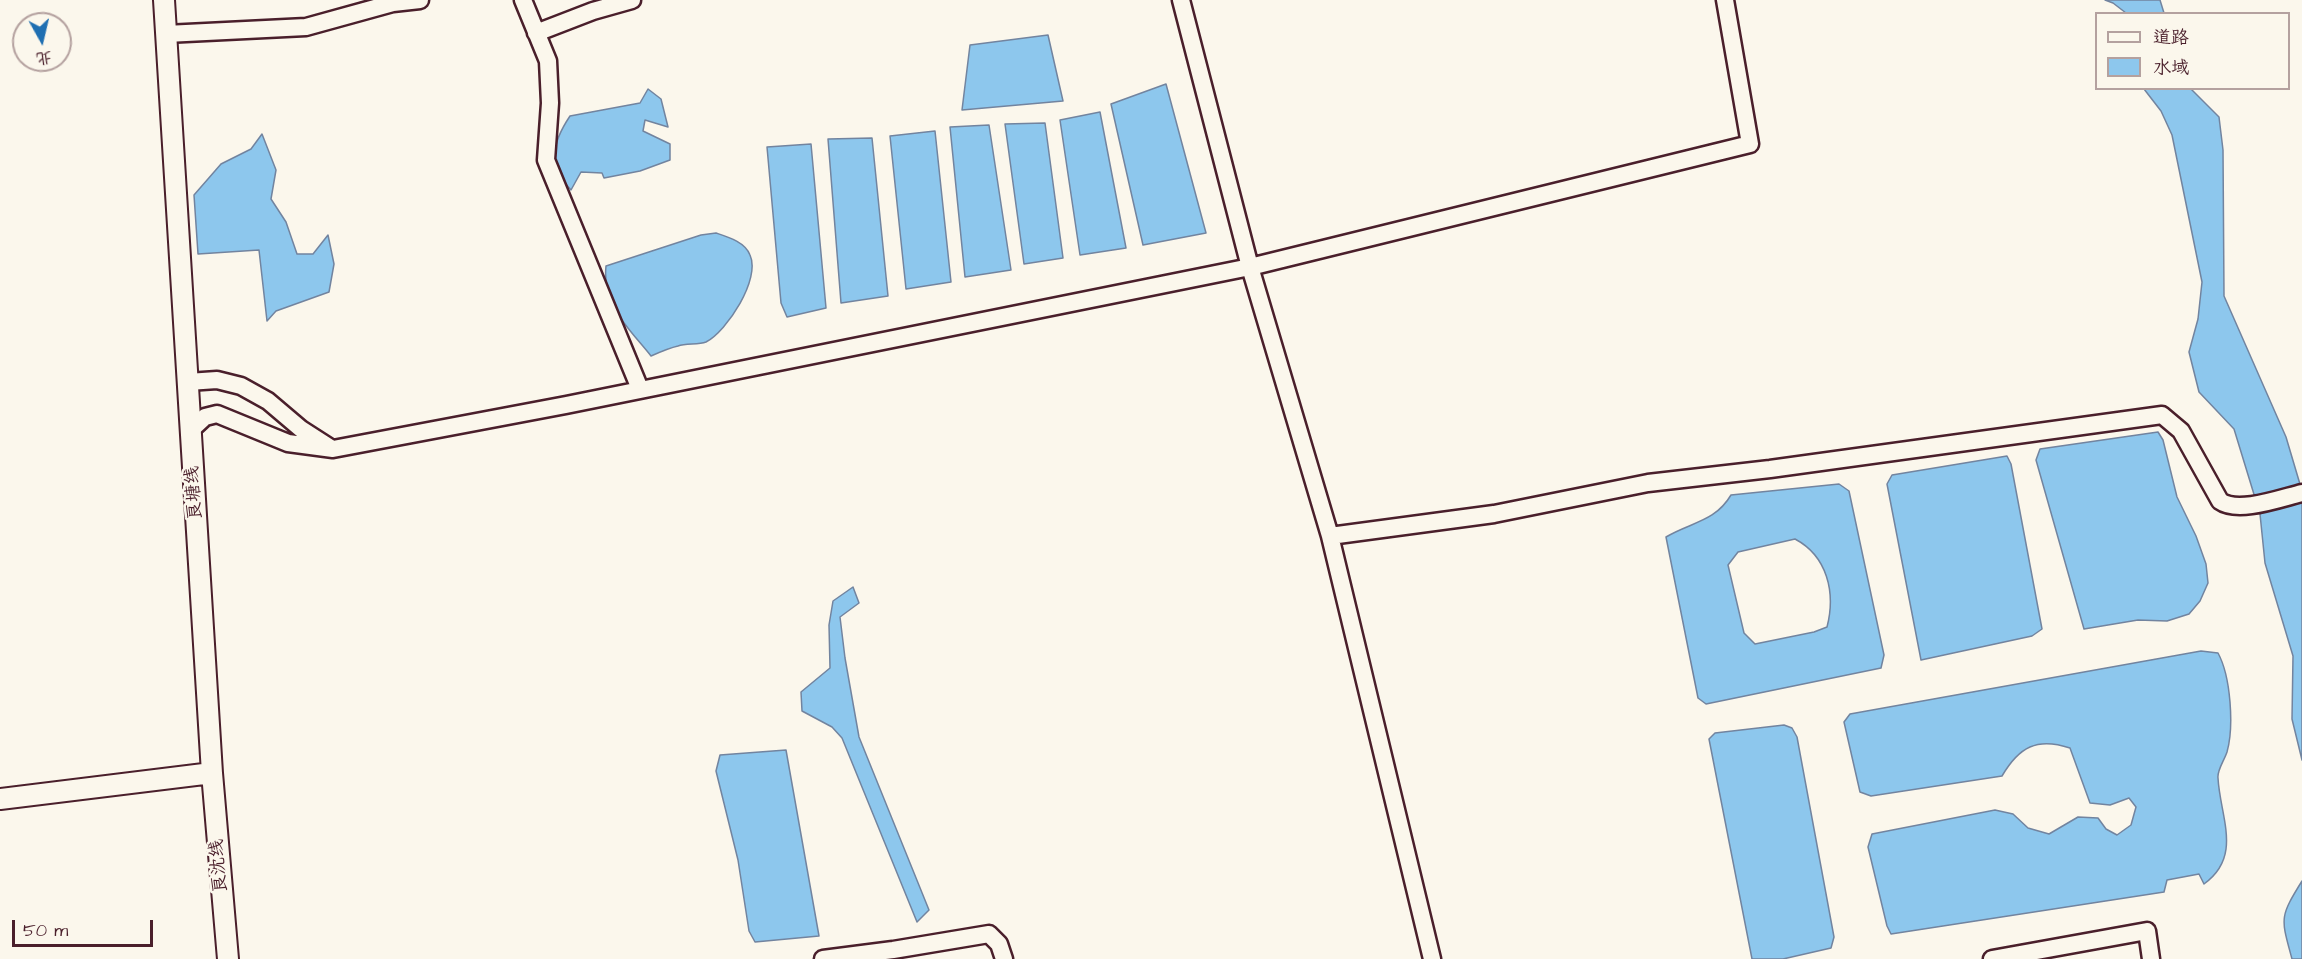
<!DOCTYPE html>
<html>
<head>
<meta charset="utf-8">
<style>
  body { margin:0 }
  #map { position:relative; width:2302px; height:959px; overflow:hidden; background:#fbf7ec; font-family:"Architects Daughter","LXGW WenKai TC",sans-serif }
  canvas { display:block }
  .legend { position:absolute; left:2095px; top:12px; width:195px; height:78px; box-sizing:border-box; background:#fbf7ec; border:2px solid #b4a19f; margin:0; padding:8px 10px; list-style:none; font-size:18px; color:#4a1f2b }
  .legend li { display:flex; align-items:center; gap:12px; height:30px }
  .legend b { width:30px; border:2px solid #b4a19f }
  .north { position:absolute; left:12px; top:12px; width:60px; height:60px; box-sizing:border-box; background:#fbf7ec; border:2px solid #b4a19f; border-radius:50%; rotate:172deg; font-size:16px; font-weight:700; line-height:24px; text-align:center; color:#4a1f2b }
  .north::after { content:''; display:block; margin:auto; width:21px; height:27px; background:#1f6fb2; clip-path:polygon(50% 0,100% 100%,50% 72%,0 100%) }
  .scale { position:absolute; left:12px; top:920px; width:141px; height:27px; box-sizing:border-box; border:3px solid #4a1f2b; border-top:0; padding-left:8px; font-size:18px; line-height:21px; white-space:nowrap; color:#4a1f2b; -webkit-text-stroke:4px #fbf7ec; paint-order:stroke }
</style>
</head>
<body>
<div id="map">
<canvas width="2302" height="959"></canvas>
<ul class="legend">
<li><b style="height:8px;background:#fbf7ec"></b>道路</li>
<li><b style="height:16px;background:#8dc7ed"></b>水域</li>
</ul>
<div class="north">北</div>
<div class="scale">50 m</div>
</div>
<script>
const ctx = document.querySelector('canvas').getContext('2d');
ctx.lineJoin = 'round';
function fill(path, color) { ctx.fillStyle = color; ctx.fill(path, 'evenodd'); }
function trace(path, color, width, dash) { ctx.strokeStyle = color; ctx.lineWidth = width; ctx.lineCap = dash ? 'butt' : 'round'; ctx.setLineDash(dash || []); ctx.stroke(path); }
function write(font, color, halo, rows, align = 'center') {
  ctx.font = font + ' "Architects Daughter","LXGW WenKai TC",sans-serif'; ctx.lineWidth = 5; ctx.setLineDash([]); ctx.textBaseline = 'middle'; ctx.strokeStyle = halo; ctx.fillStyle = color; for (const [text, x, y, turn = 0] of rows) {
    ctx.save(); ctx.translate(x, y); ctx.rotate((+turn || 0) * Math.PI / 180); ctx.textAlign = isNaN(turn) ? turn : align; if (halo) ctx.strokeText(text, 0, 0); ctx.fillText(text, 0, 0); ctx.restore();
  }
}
const water = new Path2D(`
  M2105 0H2160L2164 13H2126L2113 3Z
  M1048 35 1063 101 962 110 970 45Z
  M1166 84 1206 233 1143 245 1111 104Z
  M648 89 661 99 668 127 645 120 643 131 670 144V160L640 171 604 178 602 173 581 172 571 190C547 164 552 143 570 116L640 103Z
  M2144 89H2191L2219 117 2223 150 2224 296 2286 437 2302 491V760L2292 719 2293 656 2265 563 2260 514 2234 429 2199 392 2189 352 2198 319 2202 282 2172 135 2161 111Z
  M1100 112 1126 248 1080 255 1060 120Z
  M1045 123 1063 258 1024 264 1005 124Z
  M989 125 1011 270 965 277 950 127Z
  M935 131 951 282 906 289 890 136Z
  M262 134 276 170 271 199 286 222 297 254H313L328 235 334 264 329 292 276 311 267 321 259 250 198 254 194 195 221 164 251 149Z
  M872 138 888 296 841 303 828 139Z
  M811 144 826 308 787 317 781 303 767 147Z
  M716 233C728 237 745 242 750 255 761 279 727 331 706 342 698 345 686 343 678 346 669 348 660 352 651 356 628 327 602 306 606 266L701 235Z
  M2158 432 2163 440 2177 497 2196 536 2206 564 2208 583 2200 601 2189 614 2167 621 2138 620 2084 629 2036 460 2040 449Z
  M2007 456 2011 464 2042 629 2032 636 1921 660 1887 484 1892 475Z
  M1839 484 1849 491 1884 655 1881 668 1706 704 1698 698 1666 537C1691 522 1715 522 1731 495ZM1795 539C1827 556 1836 592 1827 627L1814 632 1755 644 1744 633 1728 565 1738 552Z
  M853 587 859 603 840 617 845 658 859 737 929 910 917 922 842 738 832 727 802 711 801 692 830 668 829 625 833 601Z
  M2201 651 2218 653C2231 677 2234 727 2227 752 2224 761 2217 770 2218 778 2220 817 2243 856 2204 884L2199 874 2167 880 2164 892 1891 934 1887 926 1868 847 1872 834 1995 810 2013 814 2028 828 2049 834 2078 817 2098 818 2106 829 2117 835 2131 825 2136 807 2129 798 2110 805 2090 803 2070 748C2037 737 2019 747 2002 776L1871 796 1860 792 1844 722 1850 714Z
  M1784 725 1792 728 1797 737 1834 937 1831 948 1783 959H1752L1709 739 1715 733Z
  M786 750 819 936 755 942 749 931 738 860 716 771 720 755Z
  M2302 881V959H2292C2281 918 2279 918 2302 881Z`);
const minor = new Path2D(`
  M523 0 548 61 550 103 546 160 640 389
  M1181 0 1250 267 1330 536 1432 959
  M536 33 593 11 632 0
  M166 34 306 27 393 3 420 0
  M188 382 217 380 241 386 268 401 301 429 329 447
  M191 430 205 417 217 414 288 443 333 449 566 405 1250 267 1750 144 1725 0
  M1330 536 1494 514 1648 483 1770 469 2162 415 2181 431 2220 501C2238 514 2281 498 2302 493
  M823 959 893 950 989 934 999 944 1004 959
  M1992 959 2147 931 2151 959`);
const tertiary = new Path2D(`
  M164 0 212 773 228 959
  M0 799 212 773`);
const streetNames = [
  ["良塘线",195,493,-94],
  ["良沈线",220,866,-95]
];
fill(water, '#8dc7ed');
trace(water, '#72849f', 1.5);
trace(minor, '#4a1f2b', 21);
trace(tertiary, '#4a1f2b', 24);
trace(minor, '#fbf7ec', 16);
trace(tertiary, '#fbf7ec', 20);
write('18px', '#4a1f2b', '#fbf7ec', streetNames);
</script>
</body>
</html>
